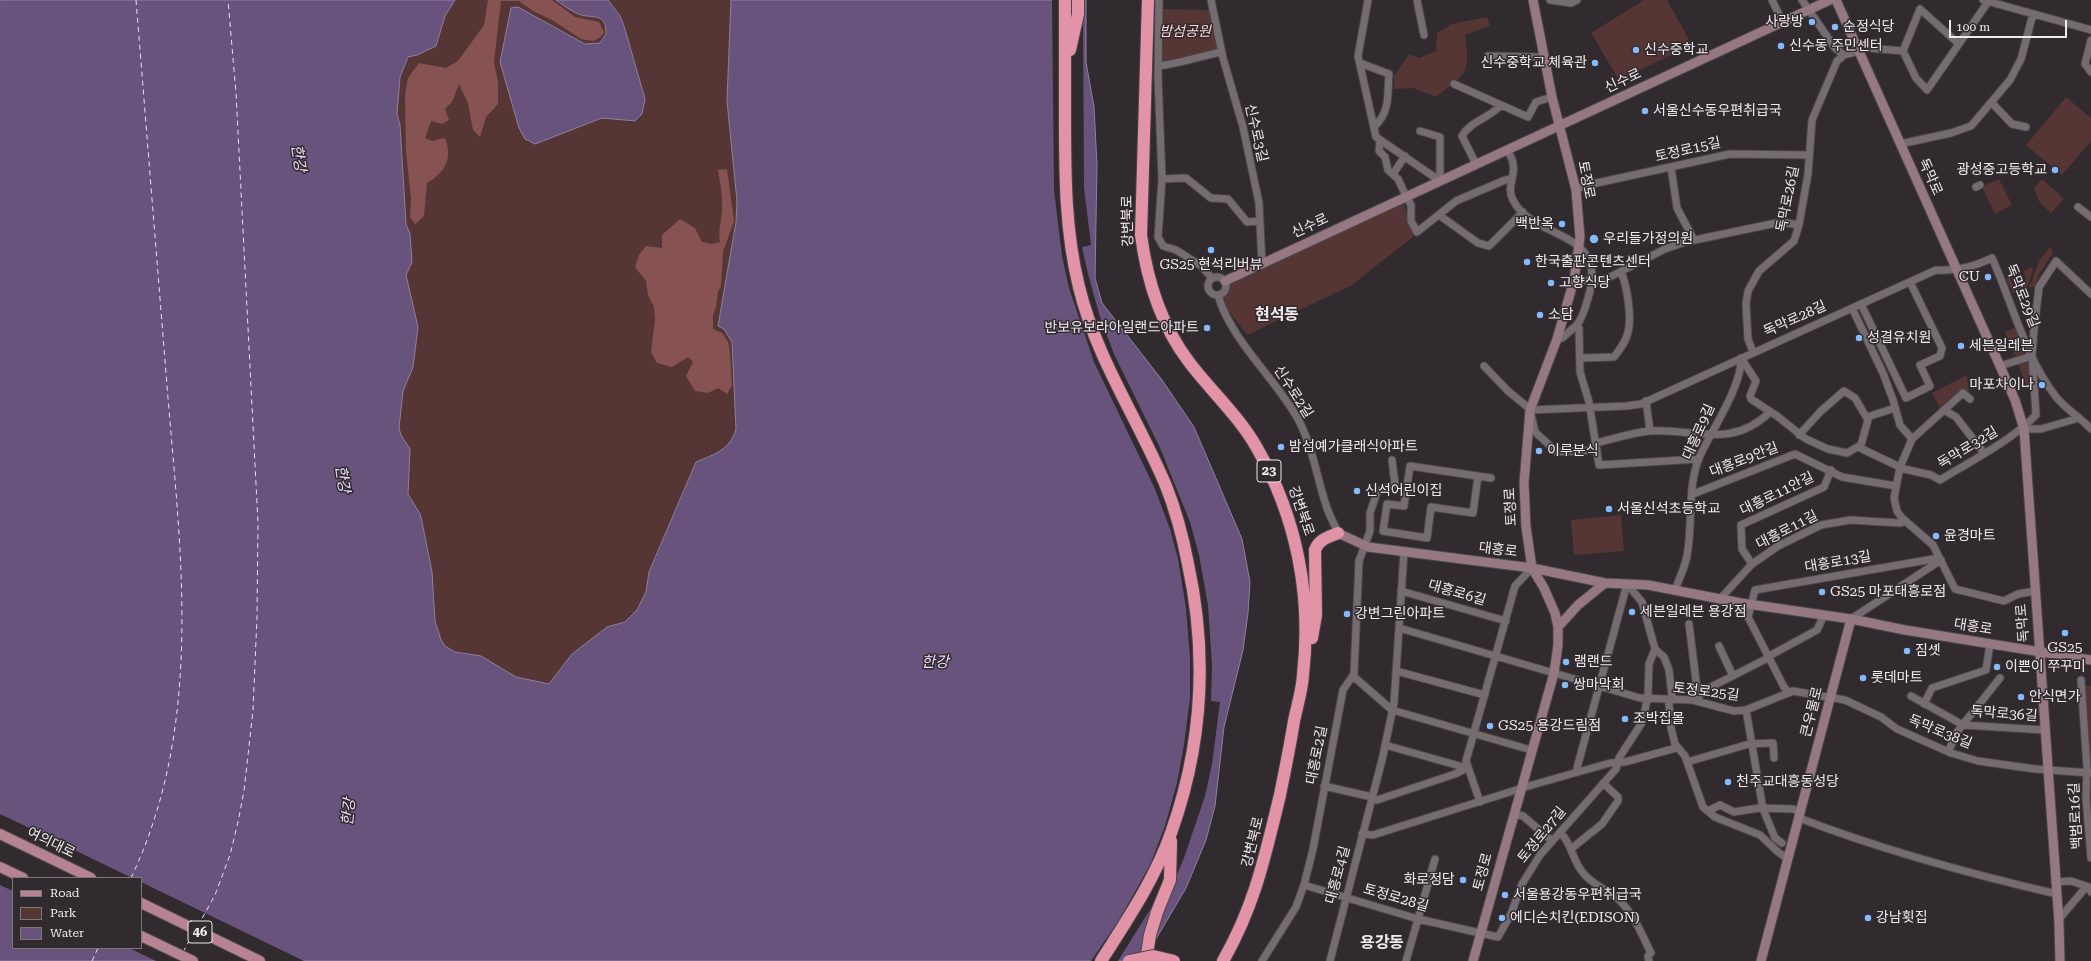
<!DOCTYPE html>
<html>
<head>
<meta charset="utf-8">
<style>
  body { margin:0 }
  #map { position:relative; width:2091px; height:961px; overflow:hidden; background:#312a2e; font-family:"Roboto Serif",serif }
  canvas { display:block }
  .legend { position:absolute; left:12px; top:877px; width:130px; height:72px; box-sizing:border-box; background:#312a2e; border:1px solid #7d777a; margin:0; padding:5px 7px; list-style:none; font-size:12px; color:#efeaed }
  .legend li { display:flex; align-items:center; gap:8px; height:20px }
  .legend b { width:20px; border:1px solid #7d777a }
  .scale { position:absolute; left:1949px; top:20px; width:118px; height:18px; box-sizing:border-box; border:2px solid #efeaed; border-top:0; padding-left:5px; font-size:12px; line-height:14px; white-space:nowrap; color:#efeaed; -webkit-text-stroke:3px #312a2e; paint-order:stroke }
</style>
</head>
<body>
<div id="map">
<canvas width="2091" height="961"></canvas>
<ul class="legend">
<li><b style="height:5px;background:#b68392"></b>Road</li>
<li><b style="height:11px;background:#553635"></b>Park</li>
<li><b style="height:11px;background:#68537c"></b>Water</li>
</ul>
<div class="scale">100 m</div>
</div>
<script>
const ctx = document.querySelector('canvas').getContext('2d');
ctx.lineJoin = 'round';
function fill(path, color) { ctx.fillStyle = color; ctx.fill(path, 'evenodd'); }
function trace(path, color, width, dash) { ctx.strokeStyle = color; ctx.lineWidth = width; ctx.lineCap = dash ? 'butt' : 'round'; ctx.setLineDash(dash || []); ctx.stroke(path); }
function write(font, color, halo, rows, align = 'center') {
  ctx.font = font + ' "Roboto Serif","Noto Sans KR",serif'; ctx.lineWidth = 3; ctx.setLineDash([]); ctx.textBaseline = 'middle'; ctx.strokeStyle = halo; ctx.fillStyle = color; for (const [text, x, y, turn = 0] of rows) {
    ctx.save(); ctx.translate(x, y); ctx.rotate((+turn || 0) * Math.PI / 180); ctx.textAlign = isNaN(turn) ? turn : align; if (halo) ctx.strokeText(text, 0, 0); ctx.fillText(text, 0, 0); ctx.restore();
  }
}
const green = new Path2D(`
  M455 0H556L579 15H592L603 22 607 30 605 38 600 43 588 45 518 7H512L519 128 528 142 602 118H615L631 122 638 120 642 114 645 99 624 26 620 16 608 0H731L727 101 737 201 736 222 718 325 724 329 732 342 736 429C730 450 715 454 696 462L649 572 646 592 637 610 625 622 607 627 572 654 549 684 516 677 481 656 455 652 445 646 441 640 435 621 432 572 422 522 420 514 408 494 410 449 401 435 399 428 403 391 413 367 418 327 406 275 412 262 410 234 406 224 400 125 397 114 400 77 408 57 436 46 445 16Z
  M1644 0H1667L1692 45 1619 80 1591 33Z
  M1162 9 1209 10 1218 49 1160 63Z
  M1487 17 1490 26 1465 35C1471 75 1466 73 1436 97L1413 88 1394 89V76L1409 54 1419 58 1436 51 1437 33 1452 24Z
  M2066 97 2091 118V141L2062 175 2026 145Z
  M1999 179 2012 205 1995 214 1982 187Z
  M2042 179 2064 199 2051 213 2040 203 2034 188Z
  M1404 203 1407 218 1415 235 1352 285 1247 335 1227 308 1221 287Z
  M2050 247 2053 253 2039 274 2035 286 2029 288 2039 261Z
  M2031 267 2033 270 2027 288 2013 293 2006 279 2010 277 2013 285 2018 286 2026 280 2024 271Z
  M2017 327 2026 351 2023 355 2019 357 2014 354 2005 332Z
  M2029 361 2030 389H2028L2018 364Z
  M1967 375 1969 393 1961 390 1940 408 1932 393Z
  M1621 515 1624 551 1574 555 1571 520Z
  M2082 686H2091V829Z`);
const forest = new Path2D(`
  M488 0H552L575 17 599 22 604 32 601 37 593 41 581 39 552 20 533 11 519 1H501L494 62 498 82V104L486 117 480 137 473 130 468 103 459 84 452 102 445 109 449 120 442 124 431 121 425 138 432 141 445 138C453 158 445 173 427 183L424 216 415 224 410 217 411 199 406 151 405 95 408 78 419 63 446 68 458 61 484 25Z
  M727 169 734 221 723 252 721 286 718 292 716 307 713 315V329L722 333 728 342 730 352 732 385 727 394 718 388 708 393 695 391 686 376 693 362 688 357 672 367 657 363 651 352 655 320 654 307 648 295 646 281 635 267 639 255 646 246 662 248V235L680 219 695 228 702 242 712 244 720 242C718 229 721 223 722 211 723 197 720 183 718 170Z`);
const water = new Path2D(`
  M0 0H455L445 16 436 46 417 55 408 57 400 77 397 114 400 125 406 224 410 234 412 262 406 275 418 327 413 367 403 391 399 428 401 435 410 449 408 494 420 514 422 522 432 572 435 621 441 640 445 646 455 652 481 656 516 677 549 684 572 654 607 627 625 622 637 610 646 592 649 572 696 462C715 454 730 450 736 429L732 342 724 329 718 326 736 222 737 201 727 101 731 0H1086V62L1094 107 1097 165 1095 278 1102 303 1162 380 1194 427 1242 539 1250 582 1248 613 1243 650 1224 727 1215 806 1206 840 1186 888 1143 961H0ZM13 878H141V948H13Z
  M556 0H608L620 16 624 26 645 99 642 114 635 121 602 118 535 144 525 139 519 128 500 62 511 8 518 7 585 44 600 43 606 34C607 11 589 19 578 14 571 11 563 5 556 0Z`);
const pier = new Path2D(`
  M1052 0H1074L1083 14 1084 188 1091 245 1082 247 1088 274 1100 317 1114 354 1160 448 1190 522 1199 555 1208 605 1212 665 1211 701 1220 702 1212 764 1205 796 1184 858 1174 882 1156 900 1118 961H1091L1119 920 1150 865 1165 826 1177 783 1184 745 1190 698V657L1186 608 1178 559 1170 529 1155 489 1094 362 1069 288 1062 256 1054 190Z
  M0 814 21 824 132 878H13V891L0 885Z
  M141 882 304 961H156L129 948H141Z`);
const ferry = new Path2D(`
  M131 878C207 718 179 543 166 373 156 249 146 124 136 0
  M198 926 215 895 230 855 238 822 244 791 253 710 257 617 258 523 236 93 228 0
  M183 952 193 934
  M92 961 98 948`);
const street = new Path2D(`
  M1159 0 1158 77 1162 179 1158 237 1163 246 1176 250 1200 265 1212 278
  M1211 0 1223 58 1243 127 1259 203 1262 264
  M1368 0 1358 56 1376 137 1440 181
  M1417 0 1424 35
  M1550 0 1571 3 1577 0
  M1772 0 1783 23
  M1802 0 1835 48 1844 55
  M1983 0 2091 30
  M2091 40 2085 64 2091 72
  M1959 44 1920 9 1903 51 1916 78 1927 90 1988 2
  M1857 47 1903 51
  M1488 56 1544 57
  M1360 63 1389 74C1387 95 1391 111 1374 127
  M1158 66C1180 64 1200 56 1222 52
  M1454 84 1528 117 1536 102 1552 97
  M1992 103 2012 124 2026 127
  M1420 131 1440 137V181
  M1380 140 1379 151 1385 157 1388 170 1398 179 1406 196 1411 205V221L1417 232 1456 201 1505 180 1511 179
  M1900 144 1951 133 1971 126 2010 80 2021 59 2033 14
  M1507 150C1509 154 1513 159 1513 164 1516 176 1506 187 1513 200 1533 240 1605 229 1590 291 1587 302 1584 316 1577 325L1579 328 1580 372 1589 402 1599 465 1699 459
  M1476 164 1462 136C1471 121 1489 118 1500 106
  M1671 167 1677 208 1694 240
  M1393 174 1405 156
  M1162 179 1186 178 1211 198 1228 199 1247 222 1260 221
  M1976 187 1980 185
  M1576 190 1583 186 1730 154 1809 155
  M2078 207 2091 217
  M1439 215 1478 243 1489 246 1523 212
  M1208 286a9 9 0 1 1 18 0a9 9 0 1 1-18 0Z
  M1574 280 1602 281 1665 249 1685 242 1781 222 1799 225
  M1218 295C1230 339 1275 378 1298 419 1313 447 1317 479 1327 508 1330 517 1335 525 1338 533
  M1861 304 1906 398 1930 386 1920 365 1940 356 1942 348 1910 282
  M1852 308 1883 373 1893 400 1900 425 1912 439
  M1557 339 1562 338 1577 325
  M1753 352 1748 339 1746 304 1748 291 1759 271 1794 241 1799 225 1808 174 1812 120 1837 61 1844 55 1859 51
  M1581 358 1614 357C1620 349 1626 342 1628 332 1632 318 1627 285 1621 272
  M1741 358 1756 381 1750 396 1751 399 1777 416 1806 439 1828 449 1847 453 1861 445 1868 420 1855 398 1844 391 1821 411 1799 435
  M1484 366 1508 391 1530 409
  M2000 366 2032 356
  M1970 399 1963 393 1912 439 1900 467 1894 498 1897 511 1902 518 1933 545 1955 589 2004 601 2018 594 2035 591
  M1646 401 1650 431
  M1944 410 1956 417 1984 453
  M1867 417 1895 408
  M2024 429H2041L2079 418
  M1595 443C1613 439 1631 433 1649 431 1694 428 1731 450 1770 412
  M1858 447 1904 469 1931 475 1940 480C1971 461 2011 441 2036 415L2032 356 2034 330 2039 287 2056 261 2091 294
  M1597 450 1557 452 1535 432 1530 410 1626 406 1641 404 1936 270C1957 271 1973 267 1992 258 2013 304 2025 358 2057 398 2067 410 2081 418 2091 429
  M1478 476 1473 513 1431 507 1427 538 1383 531 1387 504 1404 506 1410 466 1491 478
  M1693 494 1795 454 1842 477 1896 486
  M1752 564 1742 549 1741 525 1824 487 1831 470
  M1627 584 1642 602 1655 649 1664 657 1669 670 1672 696 1669 704 1671 728 1675 744 1685 756 1703 807 1715 817 1760 835 1778 852 1788 859
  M1675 590C1679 579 1685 567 1687 556 1693 524 1687 488 1699 458 1711 431 1741 388 1741 360
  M1401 591 1506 621
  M1720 599 1752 564 1778 546 1821 525 1850 520 1900 523 1905 521
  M1851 619 1941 560
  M1689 624 1697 689 1700 695
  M1399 628 1640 698 1692 700 1734 711 1746 710 1793 691 1845 700 1881 717 1897 729 1951 753 1978 761 2035 769 2091 773
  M1719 646 1733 676
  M1396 671 1485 695
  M1353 676 1392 710 1531 750
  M2081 680 2087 768 2086 798 2091 858
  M1789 693 1784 687 1748 617 1755 590 1933 559 1941 560
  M1911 696 1963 725 2044 730
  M1697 701 1701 692 1766 659 1771 655 1817 630 1824 615
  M1924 704 1932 688 1986 670 1990 644
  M1746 710 1763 809 1775 838 1782 843
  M1385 745 1467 768
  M1948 752 1957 732 2000 678
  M1687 762 1749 744 1773 743 1774 758
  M1577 772V768L1627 584
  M1324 786 1372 797
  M1372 798 1377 800 1455 774 1467 768
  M1480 802 1466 761 1515 586 1532 568
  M1708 811 1720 805 1734 812 1759 808 1793 809 1801 812
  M1514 814 1523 816 1552 841
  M1799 818C1882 850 1970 874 2057 894
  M1560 832C1573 845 1572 861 1584 874 1593 885 1608 890 1619 900 1634 914 1642 935 1651 953L1648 956 1649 961
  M1362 834 1373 835 1532 785 1610 763 1625 762 1676 748
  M1572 848 1602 824 1618 801V797L1603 783
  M2055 882 2071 881 2089 887 2091 892
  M1304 885 1418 919 1498 937 1511 914 1522 884 1540 855 1616 769 1619 758 1643 721 1648 694 1649 664 1655 649
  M2059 919 2086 887
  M1262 961 1296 907 1304 885 1313 849 1343 690 1354 674 1359 561 1370 531V513L1377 492 1395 484 1392 460
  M1330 961 1382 760 1394 703 1404 552
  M1406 961 1435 859`);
const secondary = new Path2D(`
  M1836 0 2000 366 2015 400 2024 429 2059 923 2060 961
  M1225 281 1830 0
  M1338 533 1368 547 1532 568 1605 583 1648 585 1741 603 1851 619 1905 630 2091 660
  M1558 627 1578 605 1605 583
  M1473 961 1554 673 1558 645V627L1555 613 1544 588 1532 568 1526 527 1524 483 1530 410 1557 339 1574 280 1580 237 1576 190 1552 97 1533 0
  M1761 961 1851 619`);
const primary = new Path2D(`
  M0 834 91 878
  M0 867 23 878
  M141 903 260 961
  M141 936 193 961`);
const highway = new Path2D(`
  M1065 0C1065 39 1065 78 1065 116 1065 174 1065 231 1079 287 1096 358 1138 419 1166 486 1176 511 1183 538 1188 564 1208 656 1203 744 1171 833 1155 879 1127 920 1101 961
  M1148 0 1141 235C1147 281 1161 325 1189 362 1211 391 1239 416 1257 448 1297 518 1312 596 1303 675 1302 691 1297 706 1294 721 1290 746 1285 770 1280 795 1265 856 1255 905 1223 961
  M1070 50 1078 14V0
  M1312 638 1316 615 1315 550C1319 539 1329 537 1338 533
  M1146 961 1150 935 1157 912 1170 880 1171 841`);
const highwayBridge = new Path2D(`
  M1129 961 1153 956 1174 961`);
const markers = [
  [1812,22,4,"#85bbfb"],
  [1835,27,4,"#85bbfb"],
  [1781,46,4,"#85bbfb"],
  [1636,50,4,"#85bbfb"],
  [1595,63,4,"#85bbfb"],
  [1645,111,4,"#85bbfb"],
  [2055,170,4,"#85bbfb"],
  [1562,224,4,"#85bbfb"],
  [1594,239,5,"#85bbfb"],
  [1211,250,4,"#85bbfb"],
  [1527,262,4,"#85bbfb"],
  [1988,277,4,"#85bbfb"],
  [1551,283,4,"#85bbfb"],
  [1540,315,4,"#85bbfb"],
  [1207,328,4,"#85bbfb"],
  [1859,338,4,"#85bbfb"],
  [1961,346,4,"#85bbfb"],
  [2042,385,4,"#85bbfb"],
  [1281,447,4,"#85bbfb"],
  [1539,451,4,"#85bbfb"],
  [1357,491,4,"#85bbfb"],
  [1609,509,4,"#85bbfb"],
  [1936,536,4,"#85bbfb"],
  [1822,592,4,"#85bbfb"],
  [1632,612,4,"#85bbfb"],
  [1347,614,4,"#85bbfb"],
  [2065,633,4,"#85bbfb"],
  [1907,651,4,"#85bbfb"],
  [1566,662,4,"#85bbfb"],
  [1997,667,4,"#85bbfb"],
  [1863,678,4,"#85bbfb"],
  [1565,685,4,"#85bbfb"],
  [2021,697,4,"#85bbfb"],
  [1625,719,4,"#85bbfb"],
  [1490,726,4,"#85bbfb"],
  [1728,782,4,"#85bbfb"],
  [1463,880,4,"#85bbfb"],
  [1505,895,4,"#85bbfb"],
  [1502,918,4,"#85bbfb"],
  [1868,918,4,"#85bbfb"]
];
const shields = [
  [1269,471,24],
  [200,932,24]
];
const shieldNames = [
  ["23",1269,471],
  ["46",200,932]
];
const poiNames = [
  ["사랑방",1804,22,"right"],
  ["순정식당",1843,27],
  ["신수동 주민센터",1789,46],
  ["신수중학교",1644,50],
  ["신수중학교 체육관",1587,63,"right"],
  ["서울신수동우편취급국",1653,111],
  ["광성중고등학교",2047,170,"right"],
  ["백반옥",1554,224,"right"],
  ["우리들가정의원",1603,239],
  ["한국출판콘텐츠센터",1535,262],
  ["GS25 현석리버뷰",1211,265,"center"],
  ["CU",1980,277,"right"],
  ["고향식당",1559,283],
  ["소담",1548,315],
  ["반보유보라아일랜드아파트",1199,328,"right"],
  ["성결유치원",1867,338],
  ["세븐일레븐",1969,346],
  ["마포차이나",2034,385,"right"],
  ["밤섬예가클래식아파트",1289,447],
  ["이루분식",1547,451],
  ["신석어린이집",1365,491],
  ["서울신석초등학교",1617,509],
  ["윤경마트",1944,536],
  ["GS25 마포대흥로점",1830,592],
  ["세븐일레븐 용강점",1640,612],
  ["강변그린아파트",1355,614],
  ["GS25",2065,648,"center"],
  ["짐셋",1915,651],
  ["램랜드",1574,662],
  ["이쁜이 쭈꾸미",2005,667],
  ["롯데마트",1871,678],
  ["쌍마막회",1573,685],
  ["안식면가",2029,697],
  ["조박집몰",1633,719],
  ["GS25 용강드림점",1498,726],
  ["천주교대흥동성당",1736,782],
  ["화로정담",1455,880,"right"],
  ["서울용강동우편취급국",1513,895],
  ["에디슨치킨(EDISON)",1510,918],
  ["강남횟집",1876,918]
];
const parkNames = [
  ["밤섬공원",1185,32]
];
const streetNames = [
  ["신수로",1623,81,-25],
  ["신수로3길",1256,133,77],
  ["토정로15길",1688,150,-13],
  ["독막로",1930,177,66],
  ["토정로",1586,180,79],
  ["독막로26길",1788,199,-79],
  ["강변북로",1128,221,-91],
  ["신수로",1310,226,-25],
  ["독막로29길",2022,296,68],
  ["독막로28길",1795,319,-24],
  ["신수로2길",1293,392,57],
  ["대흥로9길",1699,432,-66],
  ["독막로32길",1968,448,-31],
  ["대흥로9안길",1744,460,-21],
  ["대흥로11안길",1777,494,-26],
  ["토정로",1511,507,-93],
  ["강변북로",1301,511,71],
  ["대흥로11길",1787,530,-27],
  ["대흥로",1498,550,7],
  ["대흥로13길",1838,562,-10],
  ["대흥로6길",1457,593,16],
  ["독막로",2023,623,-95],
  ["대흥로",1973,627,9],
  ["토정로25길",1706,692,7],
  ["큰우물로",1812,712,-76],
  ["독막로36길",2004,714,4],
  ["독막로38길",1940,732,22],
  ["대흥로2길",1317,755,-79],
  ["백범로16길",2076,816,-93],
  ["토정로27길",1542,835,-51],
  ["강변북로",1253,842,-76],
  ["여의대로",51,843,26],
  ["토정로",1483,872,-75],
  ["대흥로4길",1338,875,-75],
  ["토정로28길",1396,898,16]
];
const waterNames = [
  ["한강",298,158,82],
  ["한강",342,479,82],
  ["한강",935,663],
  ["한강",349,812,-84]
];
const quarterNames = [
  ["현석동",1277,315],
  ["용강동",1382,943]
];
fill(green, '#553635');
fill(forest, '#865352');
fill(water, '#68537c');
trace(water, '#90809e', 1);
fill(pier, '#312a2e');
trace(ferry, '#ebdef9', 1, [5, 4]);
trace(street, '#4c474a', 9);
trace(secondary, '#4c474a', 11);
trace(primary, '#4c474a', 12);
trace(highway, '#4c474a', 14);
trace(street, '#746c70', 7);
trace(secondary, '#957881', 9);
trace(primary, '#b68392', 10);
trace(highway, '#e293a8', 12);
trace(highwayBridge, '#4c474a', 14, []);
trace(highwayBridge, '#e293a8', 12);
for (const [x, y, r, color] of markers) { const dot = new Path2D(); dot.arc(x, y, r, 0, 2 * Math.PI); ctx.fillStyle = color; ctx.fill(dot); trace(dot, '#312a2e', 1.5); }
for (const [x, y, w] of shields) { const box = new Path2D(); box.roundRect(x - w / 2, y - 11, w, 22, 3); ctx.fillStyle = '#312a2e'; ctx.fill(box); trace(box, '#efeaed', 1); }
write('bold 13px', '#efeaed', null, shieldNames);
write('14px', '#efeaed', '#312a2e', poiNames, 'left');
write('italic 14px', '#fcd9d8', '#312a2e', parkNames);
write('14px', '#efeaed', '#312a2e', streetNames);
write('italic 15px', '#ebdef9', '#312a2e', waterNames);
write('bold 16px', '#efeaed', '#312a2e', quarterNames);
</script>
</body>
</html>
